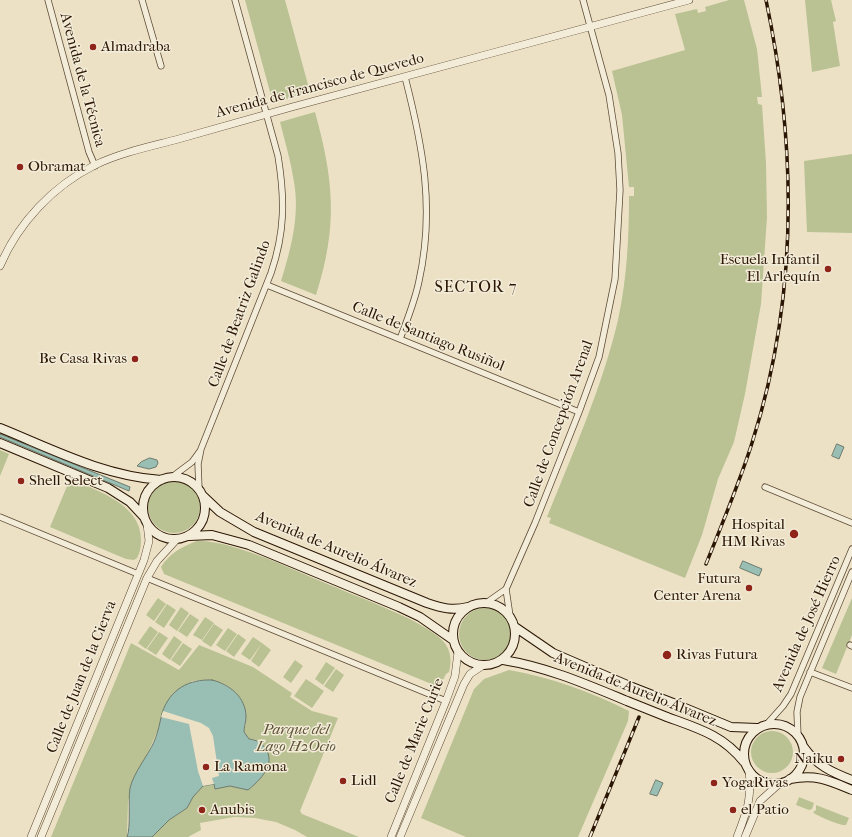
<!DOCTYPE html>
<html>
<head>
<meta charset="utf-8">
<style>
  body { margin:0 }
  canvas { display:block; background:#ece1c5 }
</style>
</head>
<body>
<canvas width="852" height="837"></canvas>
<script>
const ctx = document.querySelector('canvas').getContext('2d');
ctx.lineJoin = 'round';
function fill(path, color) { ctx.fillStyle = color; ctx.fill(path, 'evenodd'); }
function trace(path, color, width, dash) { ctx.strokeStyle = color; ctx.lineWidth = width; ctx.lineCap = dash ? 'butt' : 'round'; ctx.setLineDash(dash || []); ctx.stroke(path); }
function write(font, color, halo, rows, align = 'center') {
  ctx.font = font + ' "IM FELL French Canon",serif'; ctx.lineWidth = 3; ctx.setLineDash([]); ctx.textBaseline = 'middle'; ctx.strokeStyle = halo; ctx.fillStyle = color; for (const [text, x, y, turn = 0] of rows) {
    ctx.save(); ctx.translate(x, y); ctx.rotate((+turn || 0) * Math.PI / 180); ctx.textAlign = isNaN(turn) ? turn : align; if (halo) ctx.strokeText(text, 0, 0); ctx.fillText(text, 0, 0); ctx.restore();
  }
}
const green = new Path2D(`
  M245 0H285L310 92 273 103Z
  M729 0H744L757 49 762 97H757L758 104 762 105 766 163 767 217 761 304 745 394 734 442 718 479 702 535 685 578 549 523 551 518 547 517C573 452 602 388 618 320 627 279 629 237 629 196H634V187H629L622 115 612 71 685 50 675 14 697 9 698 13 706 11 705 7Z
  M805 0H831L836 21 833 22 840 66 812 72Z
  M315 112C334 181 338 226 316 295L281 281C291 249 300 215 294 182 291 162 285 142 280 122Z
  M852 154V233L807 232 804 161Z
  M0 450 9 454 0 476Z
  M70 479C98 491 141 504 141 540 141 546 140 553 137 558L134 560 126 559 50 527Z
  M148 507a26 26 0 1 1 52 0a26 26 0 1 1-52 0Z
  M197 541C235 540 299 573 335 587 362 599 423 620 443 641 451 650 452 661 449 672L446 674 441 684 434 685 164 574 161 567C170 553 181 547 197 541Z
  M158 598 166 604 154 621 146 615Z
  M852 598V635L836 674 822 668Z
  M167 604 176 610 164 628 155 622Z
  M181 607 189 613 177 631 169 625Z
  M459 634a26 26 0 1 1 52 0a26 26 0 1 1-52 0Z
  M190 614 199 620 187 637 178 631Z
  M205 617 214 623 202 640 193 635Z
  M214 624 223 630 211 647 202 641Z
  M150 626 158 632 146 649 138 643Z
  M228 628 237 634 225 651 216 645Z
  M159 632 168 638 156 655 147 649Z
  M238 634 246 640 234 657 226 651Z
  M174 636 182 642 170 660 162 654Z
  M253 637 262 643 250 660 241 654Z
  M131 643 179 670 199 645 253 667 292 693 290 697 312 711 338 718 300 811 302 814 359 837H307L295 830 276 822 255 818 234 817 200 823 201 830 188 837H152L169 820 187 808 193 797 203 786 214 784 215 789 230 786 248 790 267 769 256 740 249 739 244 732C244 729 245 727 246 723 246 720 244 714 243 711 238 684 217 678 192 681L158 730 146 757 133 780 128 802 127 837H51Z
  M183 643 192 649 180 666 171 660Z
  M262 643 271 650 259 667 251 661Z
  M295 660 303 666 291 683 283 677Z
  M326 662 335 668 323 685 315 679Z
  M336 669 344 675 333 692 324 686Z
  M509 670C550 677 591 692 629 711L628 721 578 837H466L421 818 474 689 484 679Z
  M306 679 315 685 303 702 294 696Z
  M315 685 324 691 312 708 303 702Z
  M751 752a21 21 0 1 1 42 0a21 21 0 1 1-42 0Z
  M799 797 814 803 812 809 809 810 796 805Z
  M816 805 849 818 846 825C840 826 821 817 815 814L813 812 816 810Z`);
const water = new Path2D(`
  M0 434 130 487 129 491 0 437Z
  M837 444 844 447 839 459 832 456Z
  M150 458 157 460 158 463 156 467 149 469 137 466 141 462Z
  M743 561 762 569 759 576 740 568Z
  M212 680C229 684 246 697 246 717 246 722 244 727 244 732L249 739C256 740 261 742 265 748 277 764 260 780 248 790L230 786 215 789 214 784 203 786 193 797 187 808 169 820 152 837H127C131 828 128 801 130 788 134 772 147 757 154 742 158 733 160 722 162 713 170 689 189 679 212 680Z
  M656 780 663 783 657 796 650 794Z`);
const pier = new Path2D(`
  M163 711 201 723 209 728 213 736 219 776 212 778 214 784 203 786 198 771 189 724 161 717Z`);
const minor = new Path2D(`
  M48 0 89 152 95 166
  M142 0 161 66
  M267 285 579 412
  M400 339C407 320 415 301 419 281 435 209 423 147 405 77
  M172 477 192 462 200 451
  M765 487 852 523
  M199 489 198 464 201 449 271 273C285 232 285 199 278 156L235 0
  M0 517 138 574
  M147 578 446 701
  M486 603 506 589
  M510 616 506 589 535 523 579 412 599 357 615 279 620 190 618 153 609 95 583 0
  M850 645 852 646
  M810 672 852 688
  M766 725 783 706 791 694 852 549
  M798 736 797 712 800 697 852 572`);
const tertiary = new Path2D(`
  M0 266C18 223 53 186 95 165 120 153 148 147 175 140 214 129 253 118 292 107 424 71 557 36 689 0
  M31 837 144 560 149 541 147 524
  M41 837 147 578 157 561 177 539
  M391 837 446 701 455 676 458 652
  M400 837 464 684 470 674 482 666
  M737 837C747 811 752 799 749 770
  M745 837 760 801 780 783`);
const secondary = new Path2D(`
  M0 428C52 449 103 476 161 480
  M0 443 108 488 130 502 144 517
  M143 508a31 31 0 1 1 62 0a31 31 0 1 1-62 0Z
  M203 496 220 512 254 532 427 603C442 608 452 611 468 607
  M189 536 212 535 249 545 399 607 420 617 453 640
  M453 634a31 31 0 1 1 62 0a31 31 0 1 1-62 0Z
  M515 627 553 653 632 687
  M503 660C547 667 586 684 627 701
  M673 703 731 727 757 728
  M667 717C697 728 723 735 744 762
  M744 754a30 30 0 1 1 60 0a30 30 0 1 1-60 0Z
  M803 746C816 765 831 772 852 780
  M790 779C816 774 828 780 852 790`);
const rail = new Path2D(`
  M706 564C722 524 739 484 752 443 798 299 797 147 766 0
  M590 837 639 717`);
const secondaryBridge = new Path2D(`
  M632 687 673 703
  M627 701 667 717`);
const markers = [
  [93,47,4,"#8f2418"],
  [20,167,4,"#8f2418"],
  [828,269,4,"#8f2418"],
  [135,359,4,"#8f2418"],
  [21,481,4,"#8f2418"],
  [794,534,5,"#8f2418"],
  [749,588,4,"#8f2418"],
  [667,655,5,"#8f2418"],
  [841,759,4,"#8f2418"],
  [206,767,4,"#8f2418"],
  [343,781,4,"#8f2418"],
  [714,783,4,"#8f2418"],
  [202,810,4,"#8f2418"],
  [733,810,4,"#8f2418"]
];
const poiNames = [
  ["Almadraba",101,47],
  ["Obramat",28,167],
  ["Escuela Infantil",820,260,"right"],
  ["El Arlequín",820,277,"right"],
  ["Be Casa Rivas",127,359,"right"],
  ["Shell Select",29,481],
  ["Hospital",785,525,"right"],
  ["HM Rivas",785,542,"right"],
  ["Futura",741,579,"right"],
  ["Center Arena",741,596,"right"],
  ["Rivas Futura",676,655],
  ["Naiku",833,759,"right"],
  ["La Ramona",214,767],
  ["Lidl",351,781],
  ["YogaRivas",722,783],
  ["Anubis",210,810],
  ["el Patio",741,810]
];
const streetNames = [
  ["Avenida de la Técnica",82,80,75],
  ["Avenida de Francisco de Quevedo",320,86,-15],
  ["Calle de Beatriz Galindo",240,314,-70],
  ["Calle de Santiago Rusiñol",428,337,22],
  ["Calle de Concepción Arenal",559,424,-70],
  ["Avenida de Aurelio Álvarez",336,550,23],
  ["Avenida de José Hierro",807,624,-66],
  ["Calle de Juan de la Cierva",82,677,-68],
  ["Avenida de Aurelio Álvarez",635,690,22],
  ["Calle de Marie Curie",415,741,-68]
];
const parkNames = [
  ["Parque del",296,730],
  ["Lago H2Ocio",296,747]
];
const neighbourhoodNames = [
  ["SECTOR 7",476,288]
];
fill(green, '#bac293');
fill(water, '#99beb4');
trace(water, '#6d7b6d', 1);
fill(pier, '#ece1c5');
trace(minor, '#5b4934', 7);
trace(tertiary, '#5b4934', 8);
trace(secondary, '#2b1603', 10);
trace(minor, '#f3ecd9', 5.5);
trace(tertiary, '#f3ecd9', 7);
trace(secondary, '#f3ecd9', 8);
trace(rail, '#2b1603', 3.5);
trace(rail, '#f3ecd9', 2, [6]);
trace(secondaryBridge, '#2b1603', 10, []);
trace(secondaryBridge, '#f3ecd9', 8);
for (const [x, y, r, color] of markers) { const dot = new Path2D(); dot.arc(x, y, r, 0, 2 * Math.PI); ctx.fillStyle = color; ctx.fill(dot); trace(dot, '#f3ecd9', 1.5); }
write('15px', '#2b1603', '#f3ecd9', poiNames, 'left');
write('15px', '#2b1603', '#f3ecd9', streetNames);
write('italic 15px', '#5d5235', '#f3ecd9', parkNames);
ctx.letterSpacing = '1px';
write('16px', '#2b1603', '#f3ecd9', neighbourhoodNames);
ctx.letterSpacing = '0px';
</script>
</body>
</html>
